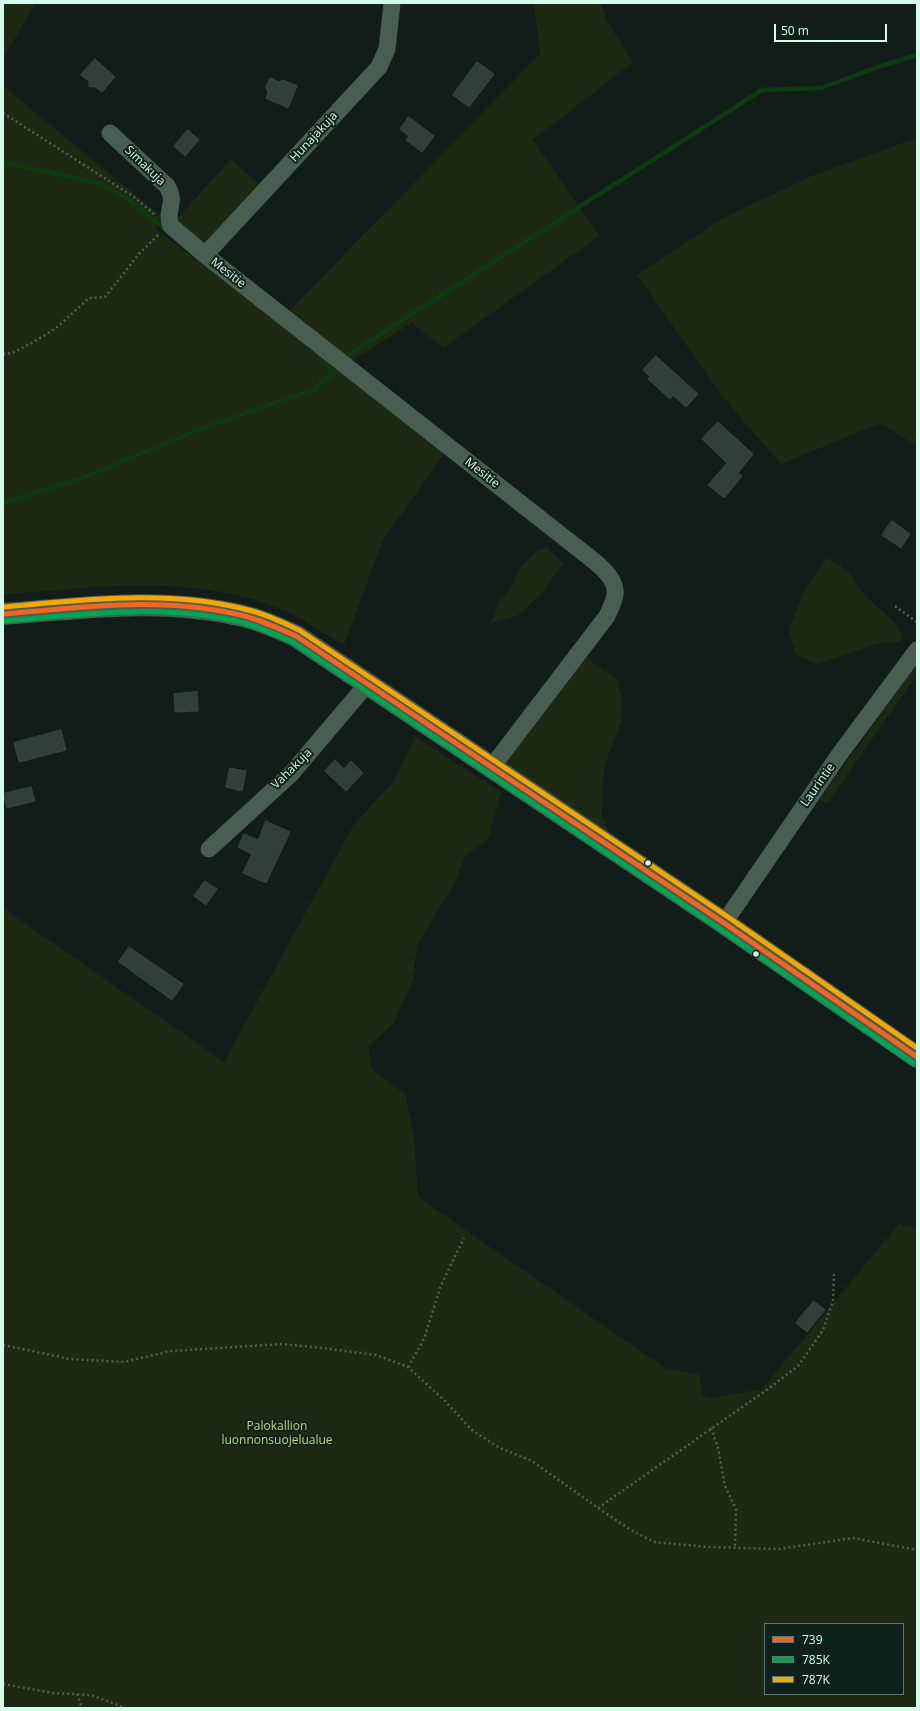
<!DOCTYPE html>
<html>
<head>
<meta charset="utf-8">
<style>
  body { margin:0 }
  #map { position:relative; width:920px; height:1711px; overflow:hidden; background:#121d19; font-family:"Open Sans",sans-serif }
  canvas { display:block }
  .frame { position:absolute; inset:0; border:4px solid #d1fdea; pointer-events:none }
  .legend { position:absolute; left:764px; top:1623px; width:140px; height:72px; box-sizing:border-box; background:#0e211a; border:1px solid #5c796d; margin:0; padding:5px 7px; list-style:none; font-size:12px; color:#d1fdea }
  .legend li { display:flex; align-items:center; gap:8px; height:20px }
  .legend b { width:20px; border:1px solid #5c796d }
  .scale { position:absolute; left:774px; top:24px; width:113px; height:18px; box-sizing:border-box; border:2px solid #d1fdea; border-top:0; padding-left:5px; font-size:12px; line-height:14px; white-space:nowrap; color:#d1fdea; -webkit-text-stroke:3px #0e211a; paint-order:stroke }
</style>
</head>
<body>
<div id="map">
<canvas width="920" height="1711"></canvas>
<div class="frame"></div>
<ul class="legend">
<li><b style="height:5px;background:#f26522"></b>739</li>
<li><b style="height:5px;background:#00a651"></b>785K</li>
<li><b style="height:5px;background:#f7a600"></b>787K</li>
</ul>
<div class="scale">50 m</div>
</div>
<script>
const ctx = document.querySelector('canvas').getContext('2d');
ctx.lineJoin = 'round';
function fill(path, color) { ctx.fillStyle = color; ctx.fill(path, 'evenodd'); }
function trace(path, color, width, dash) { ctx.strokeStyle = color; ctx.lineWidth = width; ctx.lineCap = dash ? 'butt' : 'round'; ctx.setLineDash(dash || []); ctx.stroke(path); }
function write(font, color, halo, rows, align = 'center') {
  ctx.font = font + ' "Open Sans",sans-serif'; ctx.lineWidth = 4; ctx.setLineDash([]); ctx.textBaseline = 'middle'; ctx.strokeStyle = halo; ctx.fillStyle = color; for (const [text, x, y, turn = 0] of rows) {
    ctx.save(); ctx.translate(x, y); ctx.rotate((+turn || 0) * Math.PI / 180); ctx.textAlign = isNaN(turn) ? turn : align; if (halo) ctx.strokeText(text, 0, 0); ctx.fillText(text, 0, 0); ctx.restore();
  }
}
const green = new Path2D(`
  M3 3H36L3 58Z
  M534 3H601L606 20 633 62 533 140 599 236 443 348 412 323 349 363 285 315 540 54Z
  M3 86 161 216 155 229 293 332 446 451 383 540 344 645C322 632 299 616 275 607 191 574 90 587 3 595Z
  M917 138V446L880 423 781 464 723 397 637 275 725 217 812 176Z
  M231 159 261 186 206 247 176 220Z
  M547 547 563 564 542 593 517 616 491 623 499 602 511 588 521 566 536 551Z
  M826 558 846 569 865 596 891 619 903 636 900 642 877 644 817 664 796 655 789 630 805 589Z
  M583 655 617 680 622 698 621 722 604 767 602 814 610 834 509 771 504 759Z
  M917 664V675L827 804 820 799Z
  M415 736 501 792 488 839 465 856 454 884 417 945 413 980 394 1023 368 1046 372 1069 406 1095 414 1138 418 1197 665 1368 699 1374 703 1395 709 1398 762 1389 899 1224 917 1228V1708H3V908L224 1062 353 826 394 781ZM765 1624H903V1694H765Z`);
const stream = new Path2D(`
  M3 162 99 183 127 198 166 230
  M348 355 762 90 821 88 878 67 917 55
  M3 503 80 479 203 428 312 390 334 373 319 354`);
const building = new Path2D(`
  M95 59 115 77 102 92 95 87H89V81L81 75Z
  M477 62 494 74 469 107 453 95Z
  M270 78 279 82 283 80 297 86 288 108 266 98 268 93 266 87Z
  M409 117 434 136 422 152 406 140 409 136 400 129Z
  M188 130 199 140 185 156 174 146Z
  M656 356 698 394 686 407 673 395 670 399 648 379 650 377 643 370Z
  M718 422 753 454 738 473 742 476 724 498 708 485 727 463 702 439Z
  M892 521 910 534 901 548 882 535Z
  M197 692 198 711 175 712 174 694Z
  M61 730 66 750 19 762 14 743Z
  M335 760 344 769 351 761 363 773 346 791 325 771Z
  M230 768 246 771 242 791 226 787Z
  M31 787 35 801 7 808 3 794Z
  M266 821 290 832 266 883 243 873 252 854 238 847 244 834 258 840Z
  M205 881 217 889 206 905 194 896Z
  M129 947 183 984 172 1000 119 962Z
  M814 1301 825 1310 807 1332 796 1323Z`);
const path = new Path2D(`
  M3 113 134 197 154 214
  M3 354 12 353 30 344 55 329 89 298 105 297 139 254 159 234
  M895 606 917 622
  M3 1345 70 1359 124 1362 171 1351 282 1344 322 1348 376 1355 408 1367 444 1400 473 1431 500 1448 532 1461 598 1508 631 1530 654 1542 709 1547 779 1549 853 1538 917 1550
  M408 1367 424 1339 441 1285 464 1238
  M711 1428 718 1448 725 1486 736 1509 735 1546
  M598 1508 768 1389 799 1365 823 1330 833 1301 834 1274
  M3 1684 53 1693 91 1695 126 1708
  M77 1694 82 1708`);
const minor = new Path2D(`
  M110 133 167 186C178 204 164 211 171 226L205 255 594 561C604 569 617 581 615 595 614 602 610 609 607 616L491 768
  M205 255 379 67 387 49 392 3
  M209 849 291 774 368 683
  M724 923 839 755 917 650`);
const tertiary = new Path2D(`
  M3 614C82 608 161 597 239 615 259 619 278 628 296 636L724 923 917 1057`);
const bus1 = new Path2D(`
  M3 614C83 607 169 595 248 617 265 622 280 629 296 636L724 923 917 1057`);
const bus2 = new Path2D(`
  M4 621C83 614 166 603 244 623 261 628 277 635 293 642L720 929 913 1063`);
const bus3 = new Path2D(`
  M3 607C84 600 168 589 248 610 266 614 282 622 299 630L728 917 917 1048`);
const markers = [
  [648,863,3.5,"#d1fdea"],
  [756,954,3.5,"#d1fdea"]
];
const streetNames = [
  ["Hunajakuja",314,137,-47],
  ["Simakuja",145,166,44],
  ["Mesitie",228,273,38],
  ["Mesitie",482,473,38],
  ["Vahakuja",292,769,-45],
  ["Laurintie",818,785,-55]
];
const parkNames = [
  ["Palokallion",277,1427],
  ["luonnonsuojelualue",277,1441]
];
fill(green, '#1e2913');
trace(stream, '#0d3a11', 4.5);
fill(building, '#303f3a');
trace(building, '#354741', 1);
trace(path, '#4e614e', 2.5, [2, 3]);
trace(minor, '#485e53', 17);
trace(tertiary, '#485e53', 22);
trace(bus1, '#f26522', 5);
trace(bus2, '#00a651', 5);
trace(bus3, '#f7a600', 5);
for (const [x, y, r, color] of markers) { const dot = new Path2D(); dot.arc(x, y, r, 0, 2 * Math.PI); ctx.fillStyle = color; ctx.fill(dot); trace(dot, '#0e211a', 1.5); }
write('12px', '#d1fdea', '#0e211a', streetNames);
write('12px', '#c0d961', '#0e211a', parkNames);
</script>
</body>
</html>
